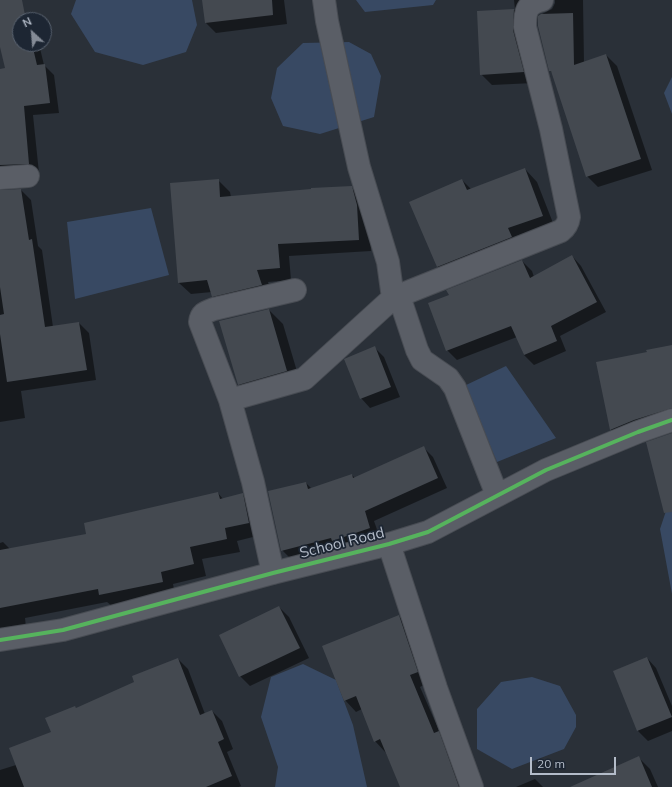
<!DOCTYPE html>
<html>
<head>
<meta charset="utf-8">
<style>
  body { margin:0 }
  #map { position:relative; width:672px; height:787px; overflow:hidden; background:#2a3038; font-family:Mulish,sans-serif }
  canvas { display:block }
  .north { position:absolute; left:12px; top:12px; width:40px; height:40px; box-sizing:border-box; background:#1d2633; border:1px solid #59626f; border-radius:50%; rotate:334deg; font-size:11px; font-weight:700; line-height:16px; text-align:center; color:#b4bcc9 }
  .north::after { content:''; display:block; margin:auto; width:14px; height:18px; background:#848b96; clip-path:polygon(50% 0,100% 100%,50% 72%,0 100%) }
  .scale { position:absolute; left:530px; top:757px; width:86px; height:18px; box-sizing:border-box; border:2px solid #b4bcc9; border-top:0; padding-left:5px; font-size:12px; line-height:14px; white-space:nowrap; color:#b4bcc9; -webkit-text-stroke:3px #1d2633; paint-order:stroke }
</style>
</head>
<body>
<div id="map">
<canvas width="672" height="787"></canvas>
<div class="north">N</div>
<div class="scale">20 m</div>
</div>
<script>
const ctx = document.querySelector('canvas').getContext('2d');
ctx.lineJoin = 'round';
function fill(path, color) { ctx.fillStyle = color; ctx.fill(path, 'evenodd'); }
function trace(path, color, width, dash) { ctx.strokeStyle = color; ctx.lineWidth = width; ctx.lineCap = dash ? 'butt' : 'round'; ctx.setLineDash(dash || []); ctx.stroke(path); }
function write(font, color, halo, rows, align = 'center') {
  ctx.font = font + ' Mulish,sans-serif'; ctx.lineWidth = 3.5; ctx.setLineDash([]); ctx.textBaseline = 'middle'; ctx.strokeStyle = halo; ctx.fillStyle = color; for (const [text, x, y, turn = 0] of rows) {
    ctx.save(); ctx.translate(x, y); ctx.rotate((+turn || 0) * Math.PI / 180); ctx.textAlign = isNaN(turn) ? turn : align; if (halo) ctx.strokeText(text, 0, 0); ctx.fillText(text, 0, 0); ctx.restore();
  }
}
const water = new Path2D(`
  M76 0H192L197 25 186 52 143 65 95 52 71 14Z
  M356 0H436L433 5 365 12Z
  M349 42 371 54 381 76 374 117 320 134 283 126 271 98 277 68 303 43Z
  M672 77V114L664 93Z
  M151 208 169 275 75 299 67 222Z
  M506 366 556 438 497 462 464 386Z
  M671 496H672V594L660 529Z
  M303 664 336 680 353 725 367 787H275L278 767 261 717 271 677Z
  M532 677 560 686 576 715V727L564 749 512 769 477 749V709L501 682Z`);
const shadow = new Path2D(`
  M203 0H284L287 24 216 33 206 23Z
  M514 0H548L532 8 534 83 492 85 481 74 478 12 515 10Z
  M555 0H583L584 62 606 55 617 66 652 170 598 187 587 176 553 74 550 70 540 15 552 9 555 3Z
  M20 32V44H39L44 65 54 75 59 113 33 115 39 173 9 175 0 181V70L6 69 0 43V34Z
  M525 169 537 182 555 228 450 279 437 267 462 180 471 189Z
  M218 180 230 192 231 197 351 187 363 199 369 217 371 251 289 256 291 280 268 282 273 297 225 308 213 296 212 292 191 294 179 283Z
  M21 190 31 200 38 246 42 250 53 327 79 323 89 333 96 380 21 391 25 418 0 422V191Z
  M572 256 581 266 606 312 560 336 566 351 534 365 524 355 517 337 457 360 447 350 450 295 522 261 532 271 534 277Z
  M269 310 283 324 301 385 254 398 239 384Z
  M672 346V422L622 441 611 430 648 353Z
  M374 347 384 357 400 397 370 408 361 398Z
  M423 447 433 457 447 488 374 521 380 538 292 560 282 550 306 483 312 489 352 475 355 478Z
  M218 493 223 499 242 494 255 507 261 535 237 541 240 552 202 559 206 576 173 584 175 594 113 607 107 602 25 618 26 627 0 631V543L3 542 10 549 87 535Z
  M279 607 289 617 309 658 250 686 240 676 220 636Z
  M399 616 410 628 428 683 420 687 441 735 450 744 465 787H401L386 753 375 741 362 709 356 712 345 700Z
  M647 658 656 668 672 706V731L648 741 638 731 614 671Z
  M178 659 188 669 205 714 212 711 222 721 233 749 227 752 241 786 239 787H0V770L16 765 52 732 75 707 77 709 136 683Z
  M638 757 650 769 658 787H572Z
  M535 779 543 787H516Z`);
const building = new Path2D(`
  M0 0H22L26 20H20V44H32L37 65 45 64 50 103 24 106 29 164 0 165V69L5 68 0 47Z
  M202 0H272L273 15 205 23Z
  M514 9 513 30 524 72 480 75 477 11Z
  M573 13 574 65 606 54 641 159 586 177 551 71H549L538 26V16L541 14Z
  M525 168 543 216 508 228 512 237 437 267 409 202 462 179 467 190Z
  M219 179 220 197 311 189V188L352 186 357 205 359 240 278 244 280 268 257 270 262 285 212 297 207 280 178 283 170 183Z
  M21 189 29 240 32 239 45 327 79 322 87 370 7 382 0 334V315L4 314 0 287V190Z
  M572 255 597 302 551 326 557 341 524 355 511 326 446 351 428 303 449 295 446 290 522 260 530 278Z
  M269 309 287 371 238 385 219 321Z
  M672 345V408L634 420 610 430 596 362 647 352 646 350Z
  M375 346 391 387 360 399 344 359Z
  M672 433V512L664 513 646 442Z
  M424 446 438 478 365 511 370 528 332 541 331 538 281 551 268 491 306 482 308 489 352 474 353 478Z
  M218 492 220 499 243 493 249 523 225 528 227 539 190 547 194 564 161 572 163 582 99 595 98 589 0 608V550L86 534 84 523Z
  M279 606 300 648 239 677 219 635Z
  M399 615 418 672 410 675 434 733 439 731 459 787H400L380 739 374 742 356 696 344 701 322 646Z
  M647 657 672 717 637 731 613 671Z
  M178 658 200 715 212 710 224 739 218 742 232 776 206 787H24L9 748 51 732 45 718 75 706 76 708 134 682 132 676Z
  M639 756 652 787H570Z`);
const minor = new Path2D(`
  M0 178 28 176
  M399 296 417 350 422 360 448 378 455 388 497 495
  M393 298 561 231C566 227 568 224 569 217L551 129 525 27C525 12 526 4 542 0
  M230 400 304 379 393 298 388 262 359 167 327 21 324 0
  M389 544 436 688 472 787
  M273 573 253 482 230 400 200 322C201 313 206 312 214 309L295 290
  M0 640 63 630 273 573 389 544 428 532 546 470 638 432 672 420`);
const cycleway = new Path2D(`
  M0 640 63 630 273 573 389 544 428 532 546 470 638 432 672 420`);
const streetNames = [
  ["School Road",342,543,-14]
];
fill(water, '#384963');
fill(shadow, '#0007');
fill(building, '#444950');
trace(minor, '#484c53', 24);
trace(minor, '#5a5e66', 22);
trace(cycleway, '#56b35d', 4);
write('15px', '#b4bcc9', '#1d2633', streetNames);
</script>
</body>
</html>
